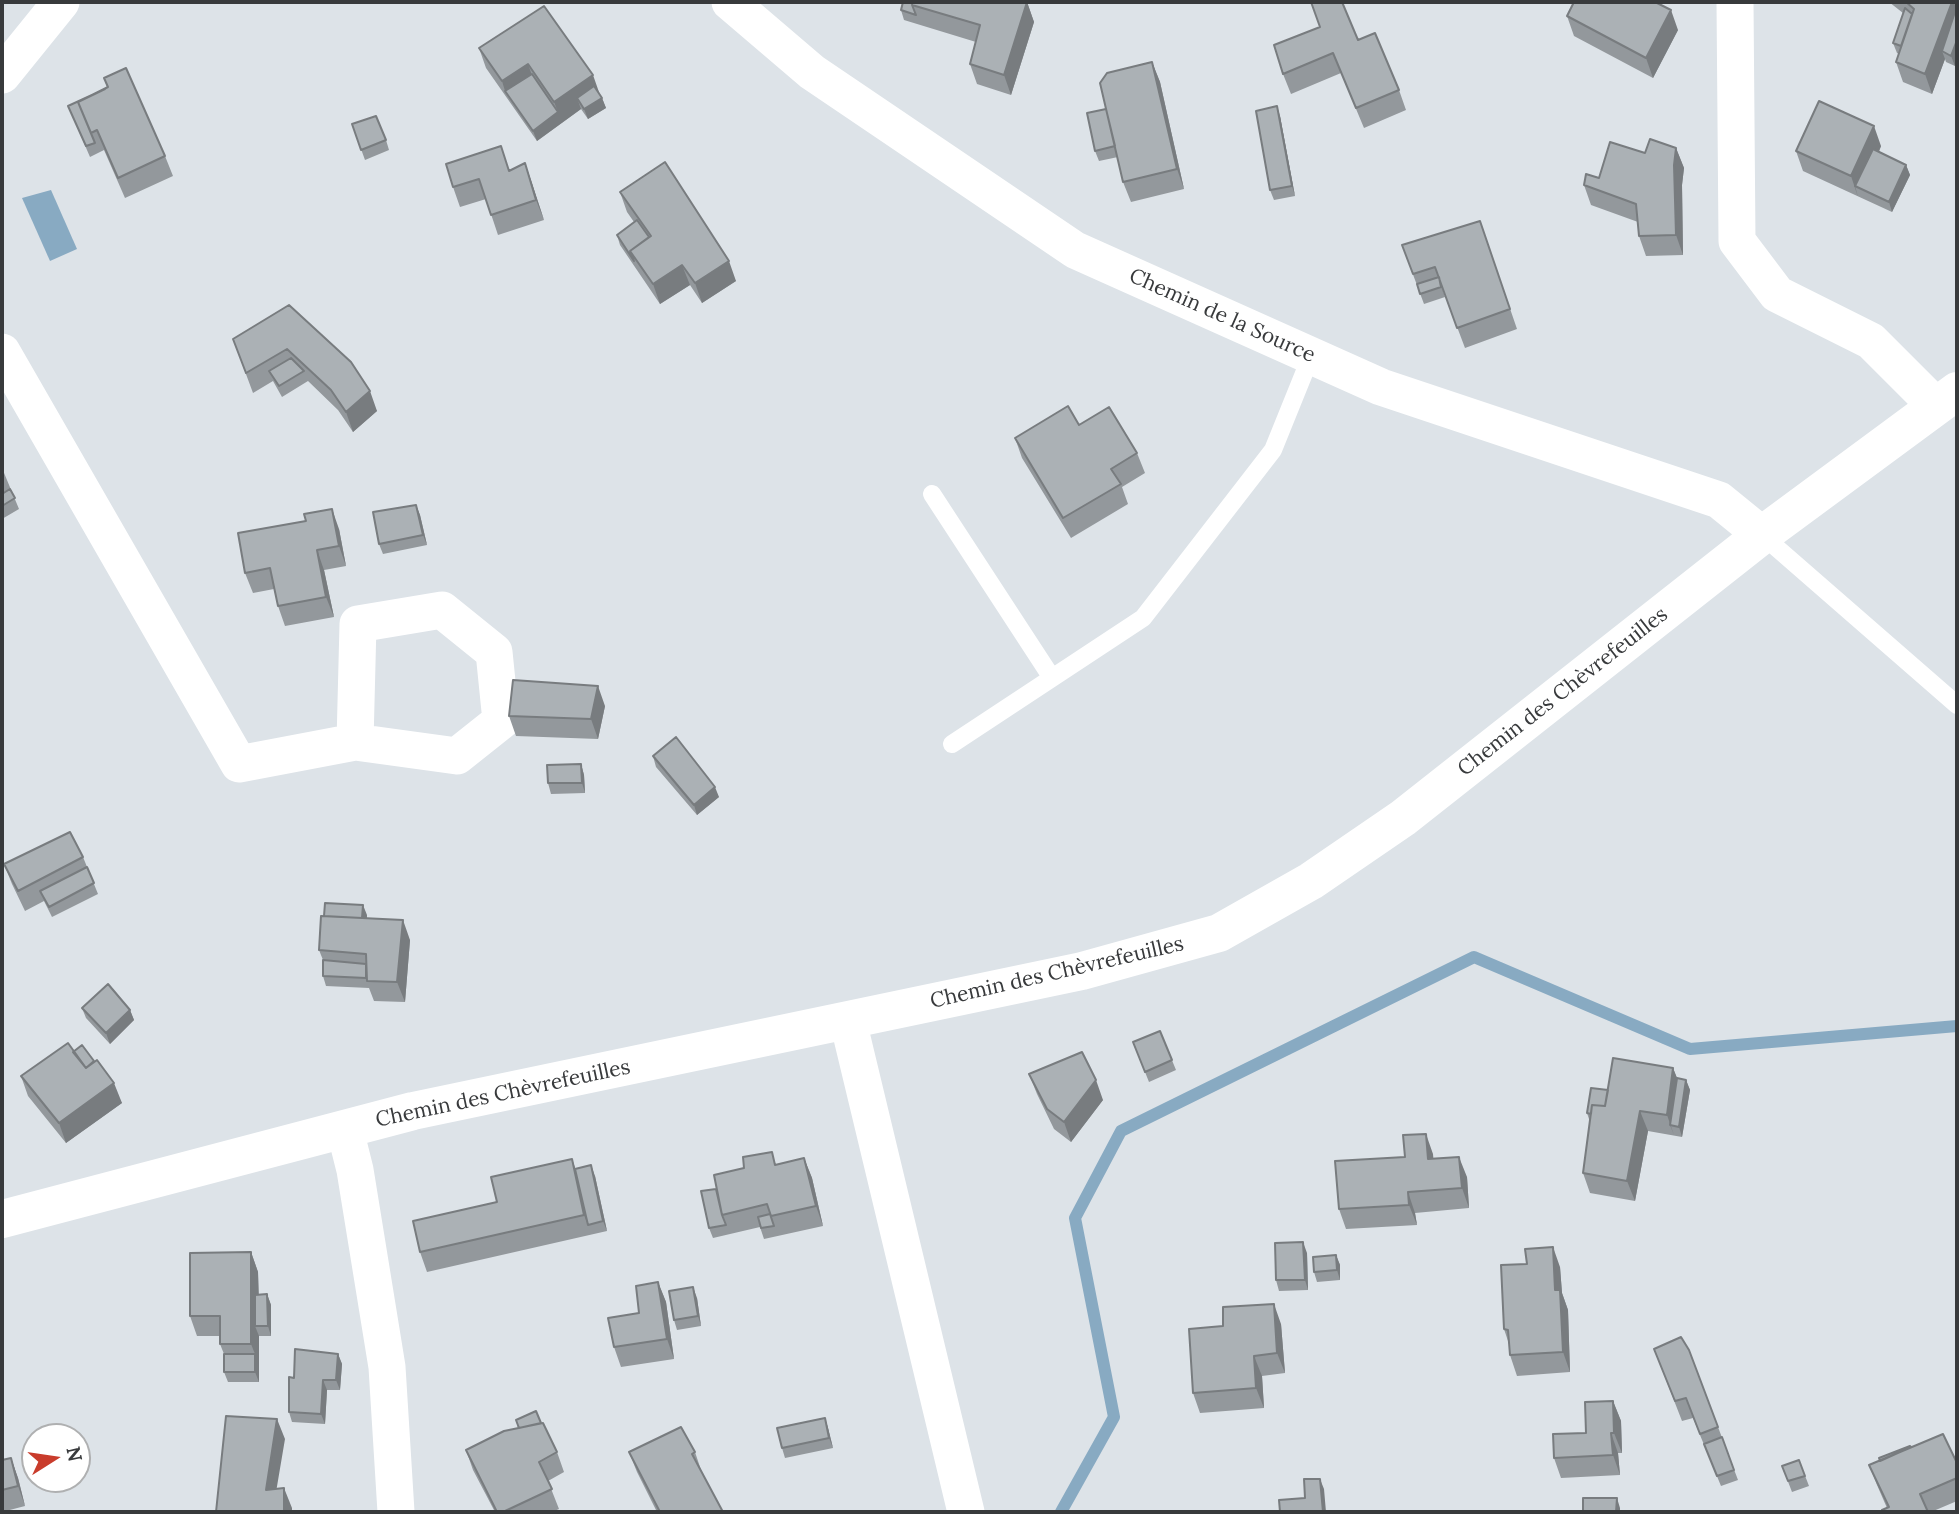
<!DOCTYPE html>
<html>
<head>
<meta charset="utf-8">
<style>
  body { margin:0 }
  #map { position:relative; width:1959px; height:1514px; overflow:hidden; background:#dde3e8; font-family:Lora,serif }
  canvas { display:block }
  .frame { position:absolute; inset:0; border:4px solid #383a3c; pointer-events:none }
  .north { position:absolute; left:21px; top:1423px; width:70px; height:70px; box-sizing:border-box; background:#fff; border:2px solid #afb0b1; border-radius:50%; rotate:78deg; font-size:19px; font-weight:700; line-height:28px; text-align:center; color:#383a3c }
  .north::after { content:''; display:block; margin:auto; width:24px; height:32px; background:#c93c2c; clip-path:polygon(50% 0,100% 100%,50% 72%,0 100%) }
</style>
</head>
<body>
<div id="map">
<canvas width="1959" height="1514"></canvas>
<div class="frame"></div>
<div class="north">N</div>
</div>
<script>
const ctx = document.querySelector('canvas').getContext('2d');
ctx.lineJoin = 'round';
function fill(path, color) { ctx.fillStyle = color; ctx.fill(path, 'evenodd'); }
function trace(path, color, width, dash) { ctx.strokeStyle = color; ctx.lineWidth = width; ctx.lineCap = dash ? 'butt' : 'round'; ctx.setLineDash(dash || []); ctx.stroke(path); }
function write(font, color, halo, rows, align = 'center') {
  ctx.font = font + ' Lora,serif'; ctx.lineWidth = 6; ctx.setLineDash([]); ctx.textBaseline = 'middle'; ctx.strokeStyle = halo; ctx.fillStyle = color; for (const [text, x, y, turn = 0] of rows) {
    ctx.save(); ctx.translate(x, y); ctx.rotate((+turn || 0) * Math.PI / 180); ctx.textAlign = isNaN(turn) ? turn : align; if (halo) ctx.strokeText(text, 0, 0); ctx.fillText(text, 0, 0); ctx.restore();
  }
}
const water = new Path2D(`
  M51 190 77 249 50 261 22 198Z`);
const stream = new Path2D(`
  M1061 1512 1114 1417 1075 1218 1121 1131 1474 957 1690 1049 1957 1026`);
const service = new Path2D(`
  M932 494 1052 678
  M1762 535 1957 705
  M952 744 1143 618 1273 450 1311 356`);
const minor = new Path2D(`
  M730 2 812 72 1075 250 1381 387 1719 500 1762 535
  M1735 2 1737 241 1777 294 1871 341 1936 406
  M2 75 61 2
  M2 352 239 764 355 742 457 756 501 721 494 652 442 610 358 624 355 742
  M848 1021 966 1512
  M345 1130 355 1170 387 1367 396 1512`);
const tertiary = new Path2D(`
  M2 1219 413 1111 1082 971 1219 933 1311 881 1403 818 1762 535 1957 391`);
const wall = new Path2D(`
  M903 2H1027L1034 22 1011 95 977 84 970 64 976 42 904 20 901 10Z
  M1889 2H1954L1957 9V60L1955 66 1946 62 1945 59 1932 94 1903 82 1896 62 1899 54 1897 53 1893 43 1903 13Z
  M544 6 602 98 606 108 588 119 581 109 537 141 486 68 479 48Z
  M1567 16 1678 30 1653 78 1574 36Z
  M1358 40 1399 90 1406 110 1364 128 1341 73 1291 94 1283 74Z
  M1152 62 1160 82 1184 189 1131 202 1123 182 1118 157 1099 161 1095 151 1106 109Z
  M104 78 165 156 173 176 125 198 104 150 90 157 68 106 107 87Z
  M1280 116 1295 196 1274 200 1270 190Z
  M352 124 386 140 389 150 365 160Z
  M1881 146 1879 152 1906 165 1910 175 1892 212 1803 171 1796 151Z
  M1676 148 1684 168 1682 185 1683 255 1646 256 1639 236 1638 222 1591 205 1584 185 1645 153Z
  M525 163 544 220 498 235 486 199 460 207 453 187 510 170Z
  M620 192 736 281 702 303 690 285 660 304 620 245 617 235 634 222 627 212Z
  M1480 221 1517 329 1465 348 1442 287 1445 297 1424 304 1402 245Z
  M289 305 377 411 353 432 338 410 308 381 282 397 273 381 253 393 233 339Z
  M1015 438 1137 453 1145 473 1122 487 1128 504 1071 538 1022 458Z
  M2 468 19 509 2 519Z
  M416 505 420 515 427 545 383 554 379 544Z
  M339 529 346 566 324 570 334 617 285 626 278 606 274 589 253 593 245 573Z
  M605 706 598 739 516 736 509 716Z
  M653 756 719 797 697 815 656 767Z
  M581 764 584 775 585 793 551 794 548 783Z
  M83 857 98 894 52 917 44 901 25 911 12 884 4 864Z
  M367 915V918L410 940 405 1002 374 1001 369 988 326 986 323 976V960L319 950Z
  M82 1008 130 1010 134 1020 110 1044 86 1018Z
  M1160 1031 1176 1070 1149 1082 1133 1042Z
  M73 1052 94 1061 122 1103 66 1143 28 1096 21 1076Z
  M1673 1068 1677 1078 1686 1080 1690 1090 1682 1137 1648 1131 1635 1201 1590 1193 1583 1173 1590 1122 1587 1113 1608 1090Z
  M1029 1074 1103 1100 1071 1142 1054 1129 1037 1094Z
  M1433 1154V1159L1467 1177 1469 1208 1415 1213 1417 1225 1346 1229 1339 1209 1405 1157Z
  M804 1158 812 1178 823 1226 764 1239 760 1227 713 1238 709 1228 716 1189 776 1165Z
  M572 1159 575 1169 595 1176 607 1231 427 1272 420 1252 497 1202Z
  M251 1252 258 1272 259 1295 267 1294 271 1305V1336H259V1382H228L224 1372V1354L220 1344V1336H197L190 1316Z
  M1307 1253 1308 1290 1279 1291 1276 1280Z
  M1336 1255 1340 1265V1280L1317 1282 1314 1272Z
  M1560 1267 1562 1293 1568 1310 1570 1372 1517 1376 1510 1355 1509 1344 1504 1329Z
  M658 1282 666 1302 674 1359 621 1367 614 1347 639 1313Z
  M697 1298 701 1326 677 1330 674 1320Z
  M1281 1324 1285 1373 1262 1376 1264 1408 1200 1413 1193 1393Z
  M1654 1349 1718 1427 1738 1480 1721 1486 1693 1418 1682 1421Z
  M338 1354 342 1364 340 1390H327L325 1424 292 1422 289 1412 294 1378Z
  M1613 1401 1621 1421 1622 1453H1618L1620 1475 1561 1478 1554 1458 1586 1433Z
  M825 1418 828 1428 833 1448 785 1458 782 1448Z
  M516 1420 557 1452 564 1472 548 1481 559 1509 552 1512H495L473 1470 466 1450 518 1428Z
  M1911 1447 1957 1463V1501L1931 1512H1883L1887 1508 1877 1485 1869 1465Z
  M629 1452H695L702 1473 723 1512H657L637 1472Z
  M11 1458 18 1478 25 1506 2 1512V1460Z
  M1799 1460 1809 1486 1792 1492 1782 1466Z`);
const shadedWall = new Path2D(`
  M1027 2 1034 22 1011 95 1004 75Z
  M1952 2H1954L1957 11 1942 51 1945 59 1932 94 1925 74Z
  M1671 10 1678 30 1653 78 1646 58Z
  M1957 40V60L1955 66 1951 56Z
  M1152 62 1160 82 1184 189 1177 169Z
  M528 64 535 84 505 91 502 81Z
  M593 75 600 95 577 98 581 109 537 141 533 131 558 112 554 102Z
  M602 98 606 108 588 119 584 109Z
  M1277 106 1280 116 1295 196 1292 186Z
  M1874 126 1881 146 1862 189 1855 186 1858 197 1851 176Z
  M1676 148 1684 168 1682 185 1683 255 1676 235 1674 165Z
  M525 163 532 183 544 220 536 200Z
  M1906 165 1910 175 1892 212 1889 202Z
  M729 261 736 281 702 303 695 283Z
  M682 265 690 285 660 304 653 284Z
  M370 391 377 411 353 432 346 412Z
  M416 505 420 515 427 545 423 535Z
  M332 509 339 529 346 566 339 546Z
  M317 550 324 570 334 617 326 597Z
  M598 686 605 706 598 739 591 719Z
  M581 764 584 775 585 793 582 783Z
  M715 787 719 797 697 815 694 805Z
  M363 905 367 915 365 939 361 928Z
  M403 920 410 940 405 1002 397 982Z
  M130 1010 134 1020 110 1044 106 1033Z
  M1673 1068 1681 1088 1670 1125 1674 1135 1667 1115Z
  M1096 1080 1103 1100 1071 1142 1064 1122Z
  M1686 1080 1690 1090 1682 1137 1679 1127Z
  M114 1083 122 1103 66 1143 59 1123Z
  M1640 1111 1648 1131 1635 1201 1627 1181Z
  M1426 1134 1433 1154 1435 1179 1428 1159Z
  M1459 1157 1467 1177 1469 1208 1462 1188Z
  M804 1158 812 1178 823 1226 816 1206Z
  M572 1159 579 1179 588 1225 584 1215Z
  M591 1165 595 1176 607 1231 603 1221Z
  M1408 1192 1415 1213 1417 1225 1409 1205Z
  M1303 1242 1307 1253 1308 1290 1305 1280Z
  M1553 1247 1560 1267 1562 1293 1568 1310 1570 1372 1563 1352 1555 1290Z
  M251 1252 258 1272 259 1326H255L259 1336V1364L251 1344Z
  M1336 1255 1340 1265V1280L1337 1270Z
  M658 1282 666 1302 674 1359 667 1339Z
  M693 1287 697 1298 701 1326 698 1316Z
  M267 1294 271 1305V1336L268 1326Z
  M1274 1304 1281 1324 1285 1373 1277 1353Z
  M255 1354 259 1364V1382L255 1372Z
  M338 1354 342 1364 340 1390 336 1380Z
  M1254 1356 1262 1376 1264 1408 1256 1388Z
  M323 1380 327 1390 325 1424 321 1414Z
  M1613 1401 1621 1421 1622 1453 1614 1433Z
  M825 1418 828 1428 833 1448 829 1438Z
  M277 1419 285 1439 273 1510 266 1490Z
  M1611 1433 1618 1453 1620 1475 1613 1455Z
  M11 1458 18 1478 25 1506 18 1486Z
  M1320 1479 1324 1489 1326 1512H1323Z
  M284 1488 292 1508V1512H284Z
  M1617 1498 1620 1508V1512H1616Z`);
const building = new Path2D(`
  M903 2H913L912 5 916 15 901 10Z
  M913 2H1027L1004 75 970 64 980 25 912 5Z
  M1311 2H1342L1358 40 1375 33 1399 90 1356 108 1333 53 1283 74 1274 45 1320 27Z
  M1574 2H1655L1671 10 1646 58 1567 16Z
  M1906 2H1952L1925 74 1896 62 1914 9Z
  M544 6 593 75 554 102 528 64 502 81 479 48Z
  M1905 8 1912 14 1901 46 1893 43Z
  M1956 9H1957V40L1951 56 1942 51Z
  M1152 62 1177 169 1123 182 1100 83 1107 73Z
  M126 68 165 156 118 178 97 130 91 133 78 102 108 87 104 78Z
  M532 74 558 112 533 131 505 91Z
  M594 86 602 98 584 109 577 98Z
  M105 89 78 102 95 143 86 146 68 106Z
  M1819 101 1874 126 1851 176 1796 151Z
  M1277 106 1292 186 1270 190 1256 111Z
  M1106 109 1115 146 1095 151 1087 113Z
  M376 116 386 140 361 150 352 124Z
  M1650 139 1676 148 1674 165 1676 235 1639 236 1636 204 1584 185 1586 174 1599 178 1610 142 1645 153Z
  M501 146 509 171 525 163 536 200 491 215 479 179 453 187 446 164Z
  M1873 149 1906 165 1889 202 1855 186Z
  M665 162 729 261 695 283 682 265 653 284 630 251 651 236 620 192Z
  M637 220 649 237 630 251 634 261 617 235Z
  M1480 221 1510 309 1457 328 1435 267 1413 274 1402 245Z
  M1439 277 1441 287 1420 294 1417 284Z
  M289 305 351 362 370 391 346 412 331 390 287 349 246 373 233 339Z
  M291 358 304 371 279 386 269 371Z
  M1068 406 1079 425 1109 407 1137 453 1111 469 1121 484 1063 518 1015 438Z
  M10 489 15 498 2 506V494Z
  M416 505 423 535 379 544 373 512Z
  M332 509 339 546 317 550 326 597 278 606 270 568 245 573 238 533 306 521 304 514Z
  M513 680 598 686 591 719 509 716Z
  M676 737 715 787 694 805 653 756Z
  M581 764 582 783H548L547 765Z
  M70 832 83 857 18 891 4 864Z
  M87 867 94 883 49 907 40 891Z
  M325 903 363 905 362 918 324 916Z
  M321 916 403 920 397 982 367 981 366 954 319 950Z
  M323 960 366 964V978L323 976Z
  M108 984 130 1010 106 1033 82 1008Z
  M1160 1031 1172 1060 1145 1072 1133 1042Z
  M68 1043 86 1068 97 1060 114 1083 59 1123 21 1076Z
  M82 1045 94 1061 86 1068 73 1052Z
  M1082 1052 1096 1080 1064 1122 1047 1109 1029 1074Z
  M1613 1058 1673 1068 1667 1115 1640 1111 1627 1181 1583 1173 1592 1105 1605 1106Z
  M1677 1078 1686 1080 1679 1127 1670 1125Z
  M1591 1088 1608 1090 1605 1106 1592 1105 1591 1114 1587 1113Z
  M1426 1134 1428 1159 1459 1157 1462 1188 1408 1192 1409 1205 1339 1209 1335 1161 1405 1157 1403 1135Z
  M772 1152 775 1165 804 1158 816 1206 771 1216 767 1204 722 1215 714 1175 744 1168 743 1157Z
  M572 1159 584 1215 420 1252 413 1221 497 1202 491 1177Z
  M591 1165 603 1221 588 1225 575 1169Z
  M716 1189 722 1215 726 1225 709 1228 701 1191Z
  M770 1214 774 1226 761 1228 758 1217Z
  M1303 1242 1305 1280H1276L1275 1243Z
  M1553 1247 1555 1290H1560L1563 1352 1510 1355 1508 1330 1504 1329 1501 1265 1527 1264 1525 1249Z
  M251 1252V1344H220V1316H190V1253Z
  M1336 1255 1337 1270 1314 1272 1313 1257Z
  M658 1282 667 1339 614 1347 608 1318 639 1313 636 1286Z
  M693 1287 698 1316 674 1320 669 1291Z
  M267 1294 268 1326H255V1295Z
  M1274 1304 1277 1353 1254 1356 1256 1388 1193 1393 1189 1329 1223 1326V1307Z
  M1681 1337 1689 1350 1718 1427 1700 1434 1686 1398 1675 1401 1654 1349Z
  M295 1349 338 1354 336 1380H323L321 1414 289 1412V1377L294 1378Z
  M224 1354H255V1372H224Z
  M1613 1401 1614 1433H1611L1613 1455 1554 1458 1553 1434 1586 1433 1585 1402Z
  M536 1411 541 1423 519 1428 516 1420Z
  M226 1416 277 1419 266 1490 284 1488V1512H216Z
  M825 1418 829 1438 782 1448 777 1428Z
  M543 1423 557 1452 539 1462 552 1489 503 1512H497L466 1450 504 1431Z
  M681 1427 695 1452 692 1454 723 1512H660L629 1452Z
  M1943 1434 1957 1463V1478L1920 1494 1928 1512H1883L1882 1510 1889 1507 1869 1465Z
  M1722 1437 1734 1470 1717 1476 1704 1444Z
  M1910 1446 1911 1447 1880 1461 1879 1458Z
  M11 1458 18 1486 2 1490V1460Z
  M1799 1460 1805 1476 1788 1481 1782 1466Z
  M1304 1479H1320L1323 1512H1280L1279 1500 1305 1498Z
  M1583 1498H1617L1616 1512H1583Z`);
const streetNames = [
  ["Chemin de la Source",1222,316,24],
  ["Chemin des Chèvrefeuilles",1563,692,-38],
  ["Chemin des Chèvrefeuilles",1057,973,-13],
  ["Chemin des Chèvrefeuilles",503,1094,-12]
];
fill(water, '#88aac2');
trace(stream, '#88aac2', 12);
trace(service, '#fff', 18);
trace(minor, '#fff', 37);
trace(tertiary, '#fff', 38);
fill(wall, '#93989c');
fill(shadedWall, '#787c7f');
fill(building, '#abb1b5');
trace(building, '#787c7f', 2);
write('21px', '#383a3c', '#fff', streetNames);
</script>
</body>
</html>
